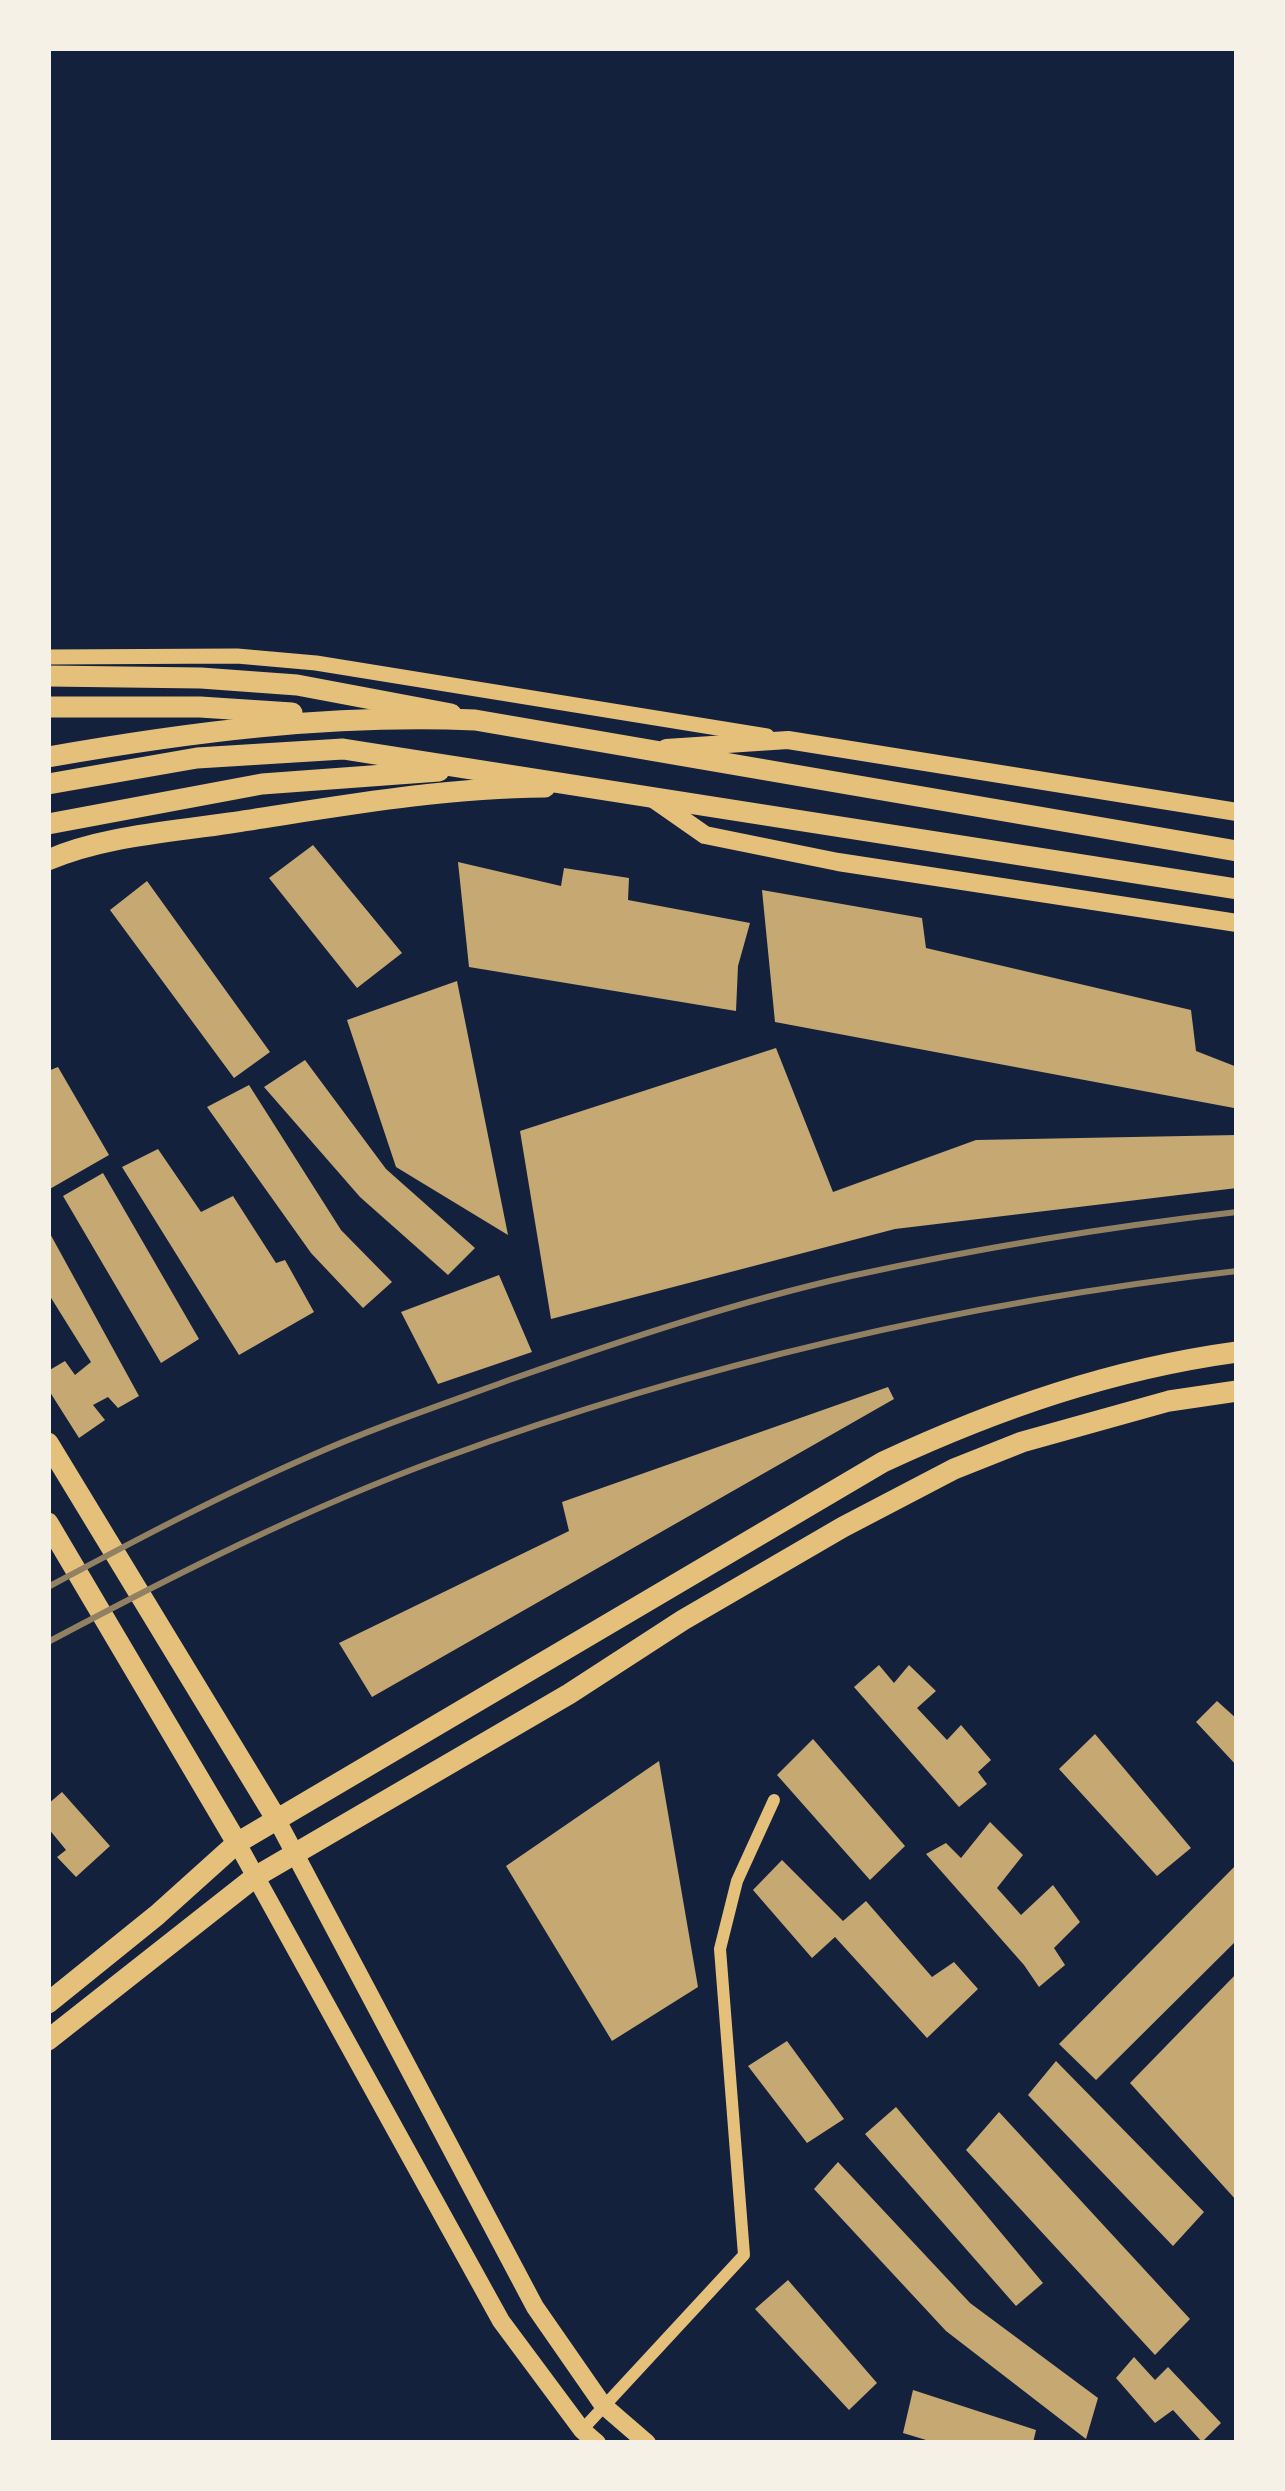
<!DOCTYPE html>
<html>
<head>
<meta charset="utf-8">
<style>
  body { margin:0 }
  #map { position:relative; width:1285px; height:2491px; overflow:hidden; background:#14213d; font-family:"Work Sans",sans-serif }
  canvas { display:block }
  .frame { position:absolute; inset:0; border:51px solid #f6f1e7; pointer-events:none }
</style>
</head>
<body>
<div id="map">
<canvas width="1285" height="2491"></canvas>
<div class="frame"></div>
</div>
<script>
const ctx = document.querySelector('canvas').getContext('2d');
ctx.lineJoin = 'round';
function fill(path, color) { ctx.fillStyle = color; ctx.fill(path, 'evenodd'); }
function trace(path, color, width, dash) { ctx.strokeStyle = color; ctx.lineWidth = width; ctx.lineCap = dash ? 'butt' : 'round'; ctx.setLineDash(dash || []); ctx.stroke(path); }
const building = new Path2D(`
  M313 845 402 953 357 988 269 878Z
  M458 862 561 886 564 868 629 878 628 900 750 923 738 966 736 1011 469 967Z
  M147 881 270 1052 234 1078 110 910Z
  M762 890 922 918 926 948 1191 1010 1196 1051 1237 1067 1234 1108 775 1022Z
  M457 981 508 1235 396 1167 347 1020Z
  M776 1048 833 1192 976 1140 1237 1135V1188L895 1229 551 1319 520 1131Z
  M305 1060 386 1169 475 1248 448 1275 360 1197 264 1087Z
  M58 1067 109 1155 48 1190V1071Z
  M249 1085 341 1230 392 1282 363 1308 311 1253 207 1107Z
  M158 1149 201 1212 233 1196 276 1263 285 1260 314 1312 239 1355 122 1167Z
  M103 1173 199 1339 161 1363 63 1196Z
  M48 1230 139 1396 118 1408 108 1397 93 1405 105 1420 79 1438 48 1389V1371L65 1361 75 1375 91 1362 48 1293Z
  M499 1275 532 1352 438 1384 401 1312Z
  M888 1387 894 1399 372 1697 339 1643 569 1531 562 1502Z
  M879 1665 894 1683 909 1665 936 1691 917 1708 947 1740 961 1725 991 1760 978 1772 987 1784 959 1807 854 1687Z
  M1217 1701 1237 1719V1766L1196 1722Z
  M1095 1734 1191 1848 1157 1876 1059 1769Z
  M813 1739 905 1846 870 1880 777 1775Z
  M659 1761 698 1987 612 2041 506 1866Z
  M62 1792 110 1846 76 1877 57 1857 66 1850 48 1828V1804Z
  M990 1822 1023 1855 997 1888 1021 1915 1053 1885 1080 1922 1054 1948 1065 1965 1039 1987 1024 1965 926 1854 946 1843 961 1858Z
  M782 1860 843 1921 866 1901 932 1977 954 1962 978 1989 927 2038 835 1937 812 1958 753 1890Z
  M1237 1864V1940L1096 2080 1059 2044Z
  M1237 1973V2201L1130 2083Z
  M787 2041 844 2119 807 2143 748 2066Z
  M1056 2061 1204 2212 1173 2246 1028 2095Z
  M896 2107 1043 2283 1016 2306 865 2134Z
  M999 2112 1190 2319 1155 2355 966 2150Z
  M838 2162 970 2303 1098 2398 1086 2439 946 2331 814 2189Z
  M788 2280 877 2383 849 2410 755 2309Z
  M1134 2357 1155 2380 1168 2367 1221 2423 1202 2442 1173 2410 1155 2423 1116 2378Z
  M913 2390 1036 2430 1033 2443H936L903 2433Z`);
const minor = new Path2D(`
  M582 2430 744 2255 720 1949 737 1881 774 1800`);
const tertiary = new Path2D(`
  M48 657 237 656 316 663 767 736`);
const secondary = new Path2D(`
  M666 748 788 740 1237 812
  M652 798 705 835 838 862 1237 923
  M277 1820 535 2307 603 2405 647 2443
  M237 1843 501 2321 582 2430 597 2443`);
const primary = new Path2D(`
  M48 676 201 678 297 685 451 714
  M48 860C103 836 171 832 230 823 336 807 438 788 545 787
  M48 1443 277 1820
  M48 1523 237 1843
  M48 2003 157 1915 237 1843 883 1462C997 1409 1112 1369 1237 1352
  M48 2040 255 1877 569 1694 683 1620 843 1527 954 1469 1022 1442 1169 1401 1237 1391`);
const trunk = new Path2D(`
  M48 707H200L292 713
  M48 757C190 732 330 714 475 720L1237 851
  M48 784 197 758 343 749 1237 889
  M48 824 262 784 439 771`);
const rail = new Path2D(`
  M48 1587C134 1541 219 1496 308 1457 375 1427 444 1404 512 1379 623 1340 736 1302 851 1276 979 1248 1107 1227 1237 1212
  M48 1642C176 1574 306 1508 443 1458 699 1364 966 1302 1237 1271`);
fill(building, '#c6a872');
trace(minor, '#e5c07b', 12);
trace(tertiary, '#e5c07b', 15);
trace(secondary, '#e5c07b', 18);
trace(primary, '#e5c07b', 21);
trace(trunk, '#e5c07b', 21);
trace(rail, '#918062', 6);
</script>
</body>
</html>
